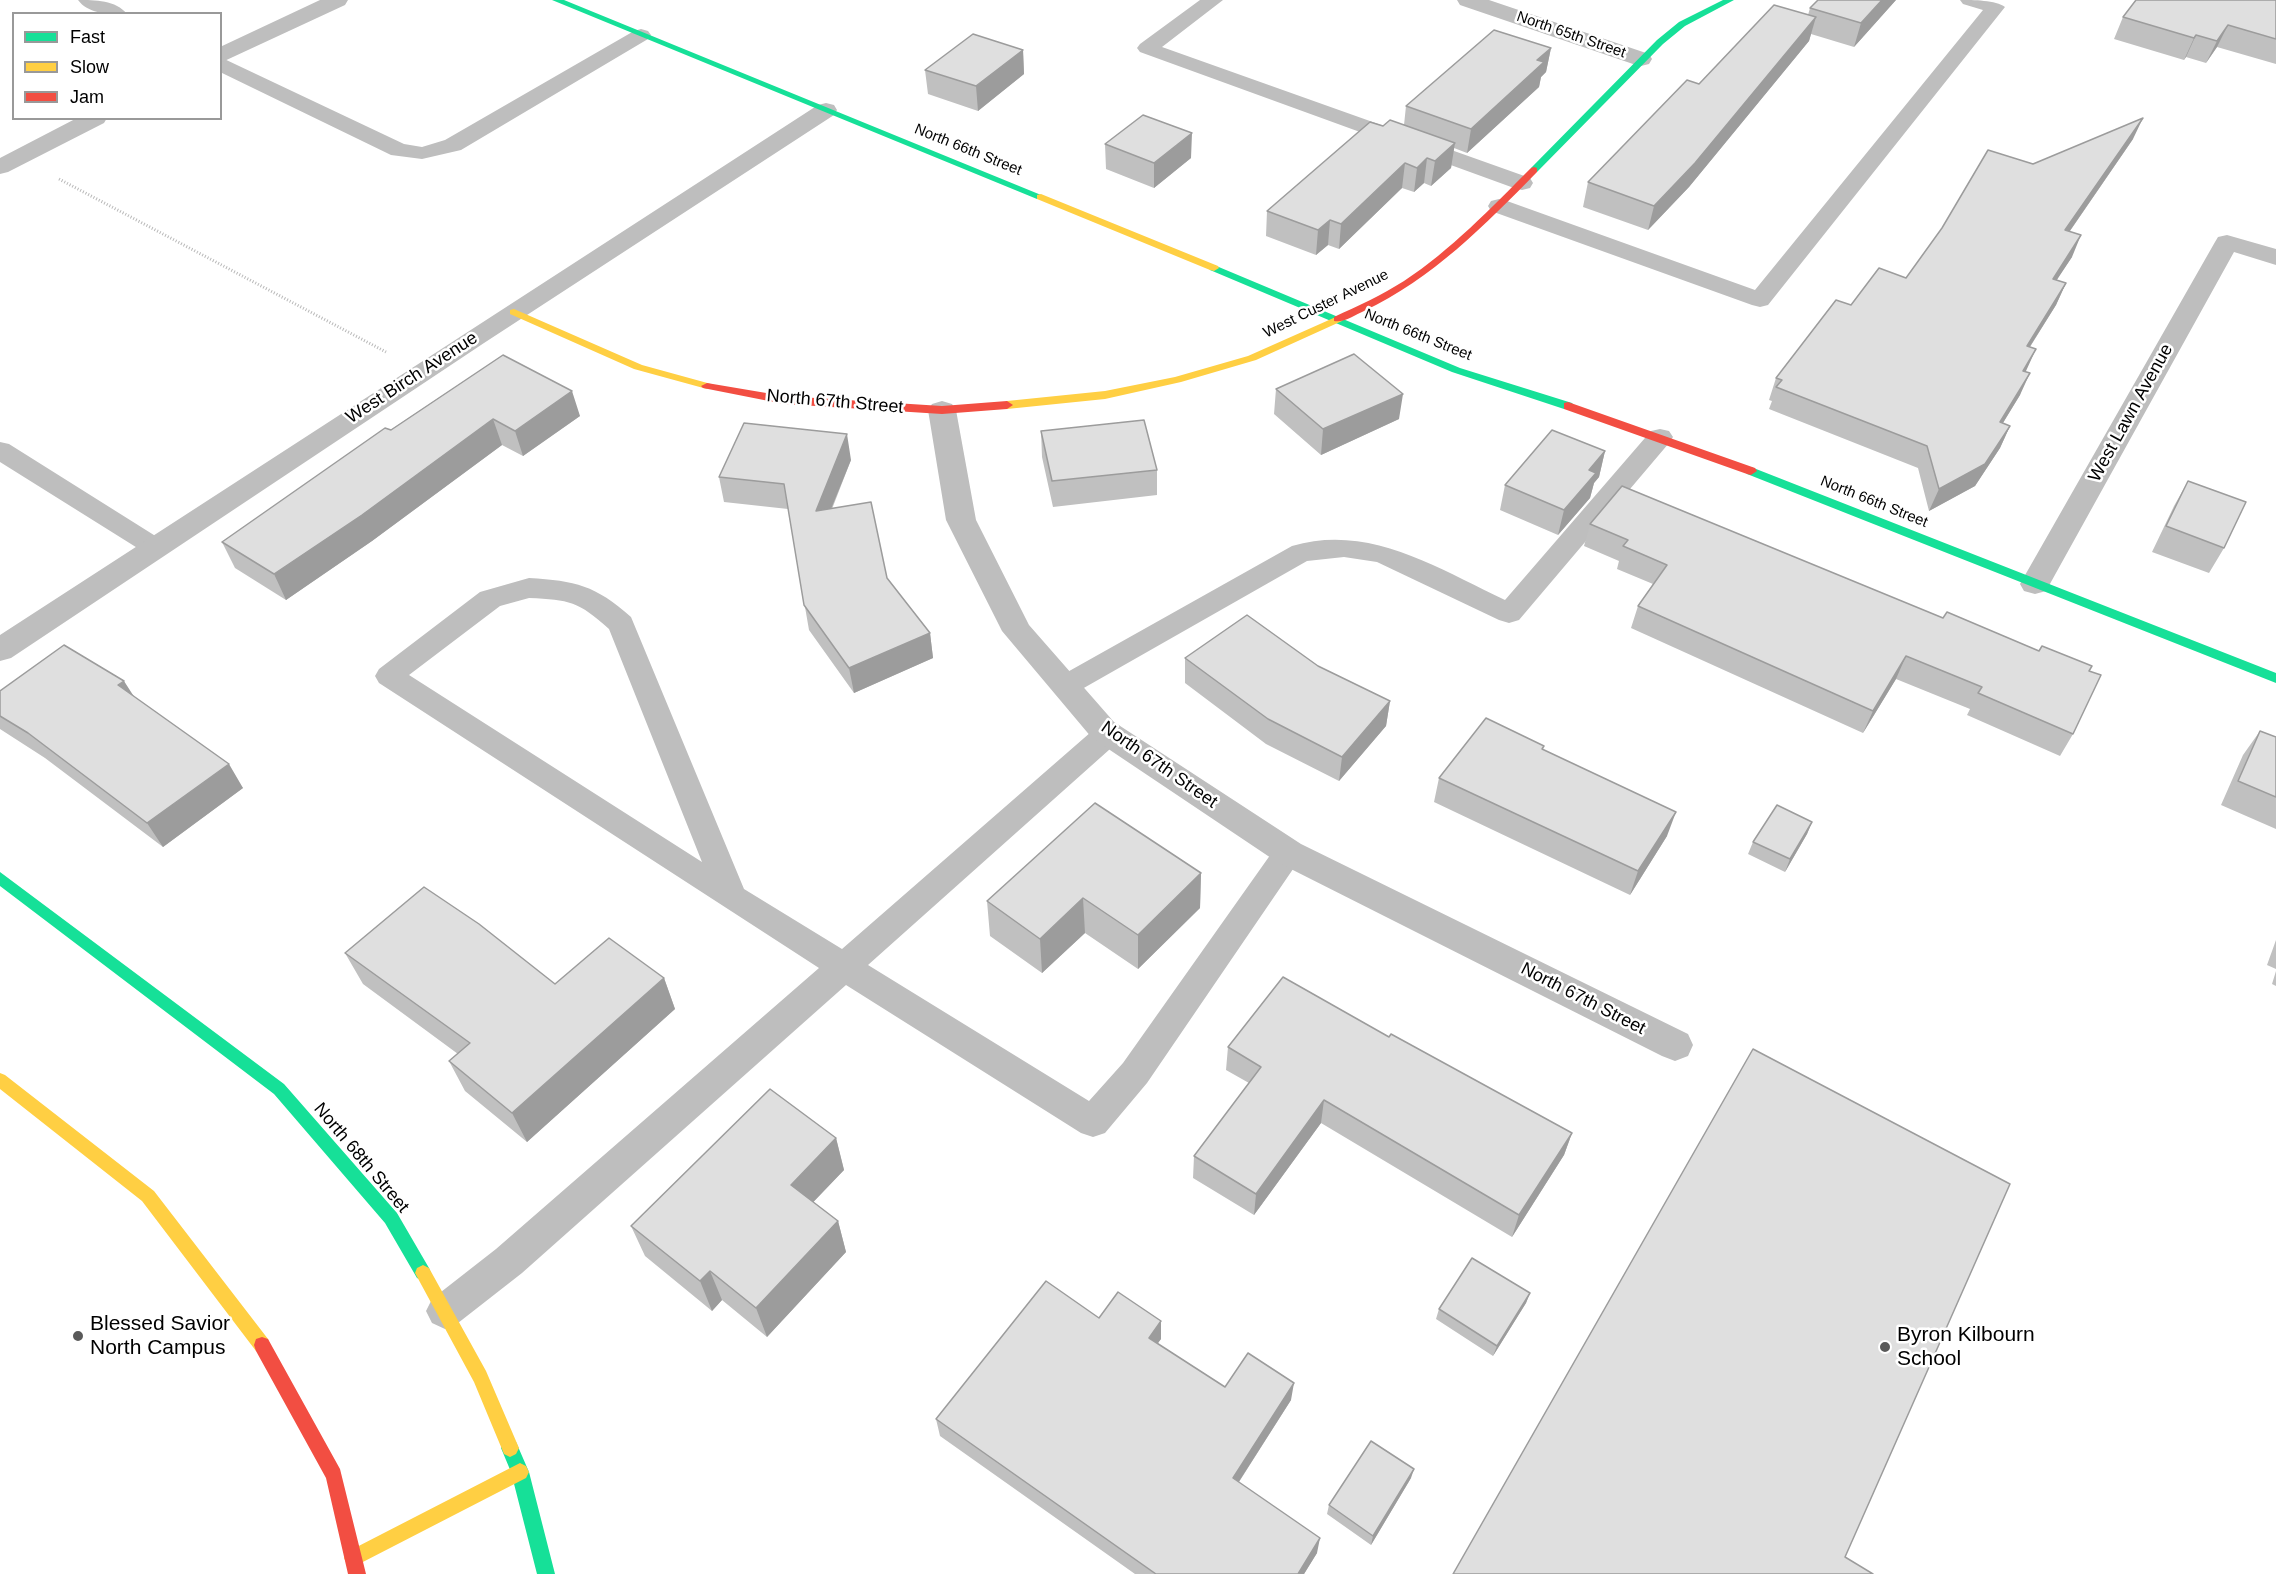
<!DOCTYPE html>
<html>
<head>
<meta charset="utf-8">
<style>
  body { margin:0 }
  #map { position:relative; width:2276px; height:1574px; overflow:hidden; background:#fff; font-family:Arial,sans-serif }
  canvas { display:block }
  .legend { position:absolute; left:12px; top:12px; width:210px; height:108px; box-sizing:border-box; background:#fff; border:2px solid #999; margin:0; padding:8px 10px; list-style:none; font-size:18px; color:#000 }
  .legend li { display:flex; align-items:center; gap:12px; height:30px }
  .legend b { width:30px; border:2px solid #999 }
</style>
</head>
<body>
<div id="map">
<canvas width="2276" height="1574"></canvas>
<ul class="legend">
<li><b style="height:8px;background:#16e098"></b>Fast</li>
<li><b style="height:8px;background:#ffcf43"></b>Slow</li>
<li><b style="height:8px;background:#f24e42"></b>Jam</li>
</ul>
</div>
<script>
const ctx = document.querySelector('canvas').getContext('2d');
ctx.lineJoin = 'round';
function trace(path, color, width, dash) { ctx.strokeStyle = color; ctx.lineWidth = width; ctx.lineCap = dash ? 'butt' : 'round'; ctx.setLineDash(dash || []); ctx.stroke(path); }
function fill(path, color) { ctx.fillStyle = color; ctx.fill(path, 'evenodd'); }
function write(font, color, halo, rows, align = 'center') {
  ctx.font = font + ' Arial,sans-serif'; ctx.lineWidth = 5; ctx.setLineDash([]); ctx.textBaseline = 'middle'; ctx.strokeStyle = halo; ctx.fillStyle = color; for (const [text, x, y, turn = 0] of rows) {
    ctx.save(); ctx.translate(x, y); ctx.rotate((+turn || 0) * Math.PI / 180); ctx.textAlign = isNaN(turn) ? turn : align; if (halo) ctx.strokeText(text, 0, 0); ctx.fillText(text, 0, 0); ctx.restore();
  }
}
const path = new Path2D(`
  M59 179 386 352`);
const lane = new Path2D(`
  M78 0C95 0 116 0 127 14 111 14 89 15 78 0Z
  M1200 0H1223L1162 47 1530 178 1533 183 1530 188 1522 190 1514 188 1140 52 1137 48 1140 44Z
  M1960 0C1973 0 1996 0 2005 7L1768 305 1760 307 1752 305 1491 211 1488 206 1491 201 1499 199 1507 201 1755 290 1983 10 1963 4Z
  M641 29 648 31 651 35 648 39 461 150 422 159 391 155 220 72V57L404 144 422 147 445 140 634 31Z
  M1660 429 1669 431 1673 437 1669 443 1519 620 1509 623 1499 620 1377 562 1344 557 1307 561 1075 693 1065 696 1055 693 1051 686 1055 679 1292 546C1369 523 1437 568 1505 600L1651 431Z
  M0 442 9 444 165 542 169 548 165 554 156 557 147 554 0 462Z
  M529 578C576 581 595 585 631 617L744 889 842 949 1099 725 1109 722 1119 725 1124 733 1119 741 868 965 1089 1101 1123 1063 1278 844 1289 841 1300 844 1304 853 1147 1083 1105 1133 1093 1137 1081 1133 846 985 522 1273 458 1323 445 1329 432 1323 426 1311 432 1299 496 1249 819 968 379 683 375 676 379 669 480 592ZM529 598C570 600 578 601 609 629L702 862 409 675 500 606Z`);
const street = new Path2D(`
  M320 0H348L345 5 220 63V47Z
  M1457 0H1489L1649 54 1652 59 1649 64 1641 66 1633 64 1460 5Z
  M826 103 834 105 837 110 834 115 484 343 11 658 0 661V635L818 105Z
  M77 118H107L104 123 8 172 0 174V158Z
  M2227 235 2276 249V265L2234 252 2046 591 2035 594 2024 591 2020 584 2215 242 2218 237Z
  M942 401 952 404 956 410 976 520 1029 625 1114 722 1301 844 1688 1034 1693 1045 1688 1056 1675 1061 1662 1056 1277 862 1092 738 1002 631 946 520 928 410 932 404Z`);
const fast = new Path2D(`
  M552 0H564L1046 197 1045 199H1037Z
  M1723 0H1734L1685 26 1663 44 1537 172H1531V168L1657 40 1679 22Z
  M1214 265 1460 368 1572 403 1574 406 1572 409H1564L1452 372 1210 270 1209 268Z
  M1751 467 2276 673V683L1747 474 1745 471Z
  M0 872 284 1084 397 1213 429 1268 431 1273 429 1278 423 1281 417 1278 385 1223 274 1094 0 886Z
  M510 1439 516 1442 529 1472 555 1574H537L511 1472 501 1448 504 1442Z`);
const slow = new Path2D(`
  M1041 194 1218 266 1219 268 1214 271 1210 270 1037 199V195Z
  M514 309 642 365 711 384 713 386 707 389 634 369 510 314V310Z
  M1338 316 1343 319 1342 321 1256 360 1181 382 1105 399 1007 409 1001 405 1007 401 1105 391 1175 377 1248 356Z
  M0 1073 5 1075 154 1191 268 1339 270 1345 268 1351 262 1353 256 1351 142 1201 0 1089Z
  M423 1265 429 1268 486 1371 519 1448 516 1454 510 1457 504 1454 474 1382 415 1273 417 1268Z
  M520 1463 526 1466 529 1472 526 1478 359 1564 353 1567 347 1564 344 1558 347 1552Z`);
const jam = new Path2D(`
  M1534 167 1537 168V172C1485 225 1432 279 1364 311 1355 315 1344 323 1334 321V317C1358 306 1382 295 1404 281 1451 250 1491 208 1531 168Z
  M707 383 784 396 942 406 1007 401 1013 405 1007 409 942 414 784 404 703 388 701 386Z
  M1568 402 1755 468 1757 471 1751 475 1747 474 1564 409V403Z
  M262 1337 268 1339 340 1469 366 1574H348L326 1478 256 1351 254 1345 256 1339Z`);
const wall = new Path2D(`
  M1896 0 1854 47 1811 34 1809 41 1689 187 1648 230 1583 207 1588 182 1699 84 1808 15 1810 8Z
  M2276 0V64L2217 47 2206 63 2186 57 2184 60 2114 39 2123 17Z
  M1551 48 1546 72 1541 77 1539 87 1467 153 1454 148 1451 168 1431 186 1424 183 1414 192 1402 188 1339 249 1328 245 1316 255 1266 236 1267 211 1383 126 1404 125 1406 106Z
  M1023 50 1024 74 978 111 928 94 925 70Z
  M2133 139 2070 231 2072 257 2056 280 2066 283 2056 305 2030 347 2020 395 2003 423 2010 426 2000 448 1975 486 1929 511 1918 468 1769 409 1772 401 1769 400 1776 378 1851 305 1906 278 1942 228 2033 164Z
  M1105 144 1191 158 1154 188 1106 169Z
  M503 355 580 416 523 456 502 445 372 541 286 600 235 568 222 542Z
  M1276 389 1399 419 1321 455 1274 414Z
  M1041 431 1157 470V495L1053 507 1042 457Z
  M1605 451 1599 477 1594 483 1590 498 1558 535 1500 510 1505 485Z
  M851 460 832 509 887 578 930 633 933 658 854 693 809 630 788 509 724 502 719 477Z
  M2188 481 2224 548 2209 573 2152 552 2174 506Z
  M1590 524 1943 618 2039 651 2089 671 2073 734 2060 756 1967 715 1970 709 1896 679 1863 733 1631 628 1638 606 1653 584 1617 569 1619 561 1584 546Z
  M1185 658 1318 666 1390 701 1386 726 1339 781 1266 744 1185 683Z
  M0 691 134 697 243 788 163 847 45 758 0 729Z
  M2260 731 2276 737V829L2221 805 2243 755Z
  M1543 749 1667 836 1630 895 1434 802 1439 778Z
  M1812 822 1807 834 1785 872 1748 854 1753 842Z
  M1201 873 1200 908 1138 969 1085 933 1042 973 990 936 987 901Z
  M2276 940V969L2267 965Z
  M345 953 555 984 664 978 675 1009 527 1142 465 1091 449 1061 458 1054 363 984Z
  M2276 971V986L2272 984Z
  M1389 1037 1572 1133 1564 1155 1512 1237 1321 1123 1254 1215 1193 1178 1194 1156 1249 1083 1226 1070 1228 1047Z
  M836 1138 844 1170 813 1202 838 1221 846 1252 767 1337 722 1300 712 1311 645 1256 631 1226Z
  M1530 1293 1526 1303 1493 1356 1436 1319 1439 1309Z
  M1099 1318 1161 1339 1157 1343 1225 1387 1291 1400 1239 1482 1317 1553 1304 1574H1135L940 1436 936 1419Z
  M1411 1478 1371 1545 1327 1514 1329 1505Z`);
const shadedWall = new Path2D(`
  M1882 0H1896L1854 47 1861 23Z
  M1816 17 1809 41 1689 187 1648 230 1654 206Z
  M2228 25 2217 47 2206 63 2217 41Z
  M2196 35 2186 57 2184 60 2194 38Z
  M1551 48 1546 72 1541 77 1539 87 1467 153 1471 129 1537 60Z
  M1023 50 1024 74 978 111 976 86Z
  M2143 118 2133 139 2056 251 2065 230Z
  M1192 133 1191 158 1154 188V163Z
  M1455 143 1451 168 1431 186 1435 161Z
  M1427 158 1424 183 1414 192 1417 168Z
  M1405 163 1402 188 1339 249 1341 224Z
  M1330 220 1328 245 1316 255 1318 230Z
  M2081 235 2072 257 2043 301 2053 279Z
  M2066 283 2056 305 2017 367 2027 346Z
  M2036 349 2026 371 2013 393 2023 371Z
  M2030 373 2020 395 1990 444 2000 422Z
  M572 391 580 416 523 456 515 431Z
  M1403 394 1399 419 1321 455 1323 429Z
  M493 419 502 445 372 541 286 600 274 574Z
  M2010 426 2000 448 1975 486 1929 511 1939 489Z
  M847 434 851 460 820 536 816 511Z
  M1605 451 1599 477 1594 483 1590 498 1558 535 1564 510 1589 470Z
  M930 633 933 658 854 693 849 668Z
  M1906 656 1896 679 1863 733 1873 711Z
  M124 681 140 706 118 685Z
  M1390 701 1386 726 1339 781 1342 757Z
  M229 764 243 788 163 847 147 823Z
  M1676 812 1667 836 1630 895 1638 871Z
  M1812 822 1807 834 1785 872 1790 859Z
  M1201 873 1200 908 1138 969V935Z
  M1083 898 1085 933 1042 973 1040 939Z
  M664 978 675 1009 527 1142 512 1113Z
  M1324 1100 1321 1123 1254 1215 1256 1194Z
  M1572 1133 1564 1155 1512 1237 1519 1215Z
  M836 1138 844 1170 800 1216 791 1185Z
  M838 1221 846 1252 767 1337 756 1308Z
  M710 1271 722 1300 712 1311 700 1281Z
  M1530 1293 1526 1303 1493 1356 1497 1346Z
  M1161 1321V1339L1149 1356V1338Z
  M1294 1383 1291 1400 1231 1494 1233 1478Z
  M1414 1469 1411 1478 1371 1545 1373 1536Z
  M1320 1538 1317 1553 1304 1574H1298Z`);
const building = new Path2D(`
  M1818 0H1882L1861 23 1810 8Z
  M2136 0H2276V39L2228 25 2217 41 2196 35 2194 38 2123 17Z
  M1774 5 1816 17 1695 163 1654 206 1588 182 1687 80 1699 84Z
  M1494 30 1551 48 1537 60 1544 62 1471 129 1406 106Z
  M973 34 1023 50 976 86 925 70Z
  M1143 115 1192 133 1154 163 1105 144Z
  M2143 118 2065 230 2081 235 2053 279 2066 283 2027 346 2036 349 2023 371 2030 373 2000 422 2010 426 1985 464 1939 489 1927 446 1776 387 1782 380 1776 378 1836 300 1851 305 1879 268 1906 278 1942 228 1988 150 2033 164Z
  M1390 120 1455 143 1435 161 1427 158 1417 168 1405 163 1341 224 1330 220 1318 230 1267 211 1370 122 1383 126Z
  M1354 354 1403 394 1323 429 1276 389Z
  M503 355 572 391 515 431 493 419 362 515 274 574 222 542 385 428 391 430Z
  M1144 420 1157 470 1052 481 1041 431Z
  M744 423 847 434 816 511 871 502 887 578 930 633 849 668 804 605 784 484 719 477Z
  M1552 430 1605 451 1589 470 1596 473 1564 510 1505 485Z
  M2188 481 2246 502 2224 548 2166 526Z
  M1622 486 1943 618 1947 612 2039 651 2042 646 2092 666 2089 671 2101 675 2073 734 1978 693 1982 687 1906 656 1873 711 1638 606 1667 565 1623 546 1628 540 1590 524Z
  M1247 615 1318 666 1390 701 1342 757 1268 719 1185 658Z
  M64 645 124 681 118 685 229 764 147 823 28 733 0 716V691Z
  M1486 718 1544 746 1542 749 1676 812 1638 871 1439 778Z
  M2260 731 2276 737V797L2238 781Z
  M1095 803 1201 873 1138 935 1083 898 1040 939 987 901Z
  M1777 805 1812 822 1790 859 1753 842Z
  M424 887 479 924 555 984 609 938 664 978 512 1113 449 1061 470 1043 345 953Z
  M1283 977 1389 1037 1391 1034 1572 1133 1519 1215 1324 1100 1256 1194 1194 1156 1261 1067 1228 1047Z
  M1753 1049 2010 1184 1845 1557 1873 1574H1453Z
  M770 1089 836 1138 791 1185 838 1221 756 1308 710 1271 700 1281 631 1226Z
  M1472 1258 1530 1293 1497 1346 1439 1309Z
  M1046 1281 1099 1318 1118 1292 1161 1321 1149 1338 1225 1387 1248 1353 1294 1383 1233 1478 1320 1538 1298 1574H1156L936 1419Z
  M1371 1441 1414 1469 1373 1536 1329 1505Z`);
const markers = [
  [78,1336,6,"#595959"],
  [1885,1347,6,"#595959"]
];
const farStreetnames = [
  ["North 65th Street",1571,35,19],
  ["North 66th Street",968,150,22],
  ["West Custer Avenue",1326,304,-26],
  ["North 66th Street",1418,335,22],
  ["North 66th Street",1874,502,22]
];
const streetNames = [
  ["West Birch Avenue",412,378,-33],
  ["North 67th Street",835,402,5],
  ["West Lawn Avenue",2131,413,-61],
  ["North 67th Street",1159,765,35],
  ["North 67th Street",1583,999,27],
  ["North 68th Street",361,1158,50]
];
const nearPoinames = [
  ["Blessed Savior",90,1324],
  ["North Campus",90,1348],
  ["Byron Kilbourn",1897,1335],
  ["School",1897,1359]
];
trace(path, '#b9b9b9', 3, [1, 2]);
fill(lane, '#bebebe');
fill(street, '#bebebe');
fill(fast, '#16e098');
fill(slow, '#ffcf43');
fill(jam, '#f24e42');
fill(wall, '#c0c0c0');
fill(shadedWall, '#9c9c9c');
fill(building, '#dfdfdf');
trace(building, '#9c9c9c', 1.5);
for (const [x, y, r, color] of markers) { const dot = new Path2D(); dot.arc(x, y, r, 0, 2 * Math.PI); ctx.fillStyle = color; ctx.fill(dot); trace(dot, '#fff', 2); }
write('15px', '#000', '#fff', farStreetnames);
write('18px', '#000', '#fff', streetNames);
write('21px', '#000', '#fff', nearPoinames, 'left');
</script>
</body>
</html>
